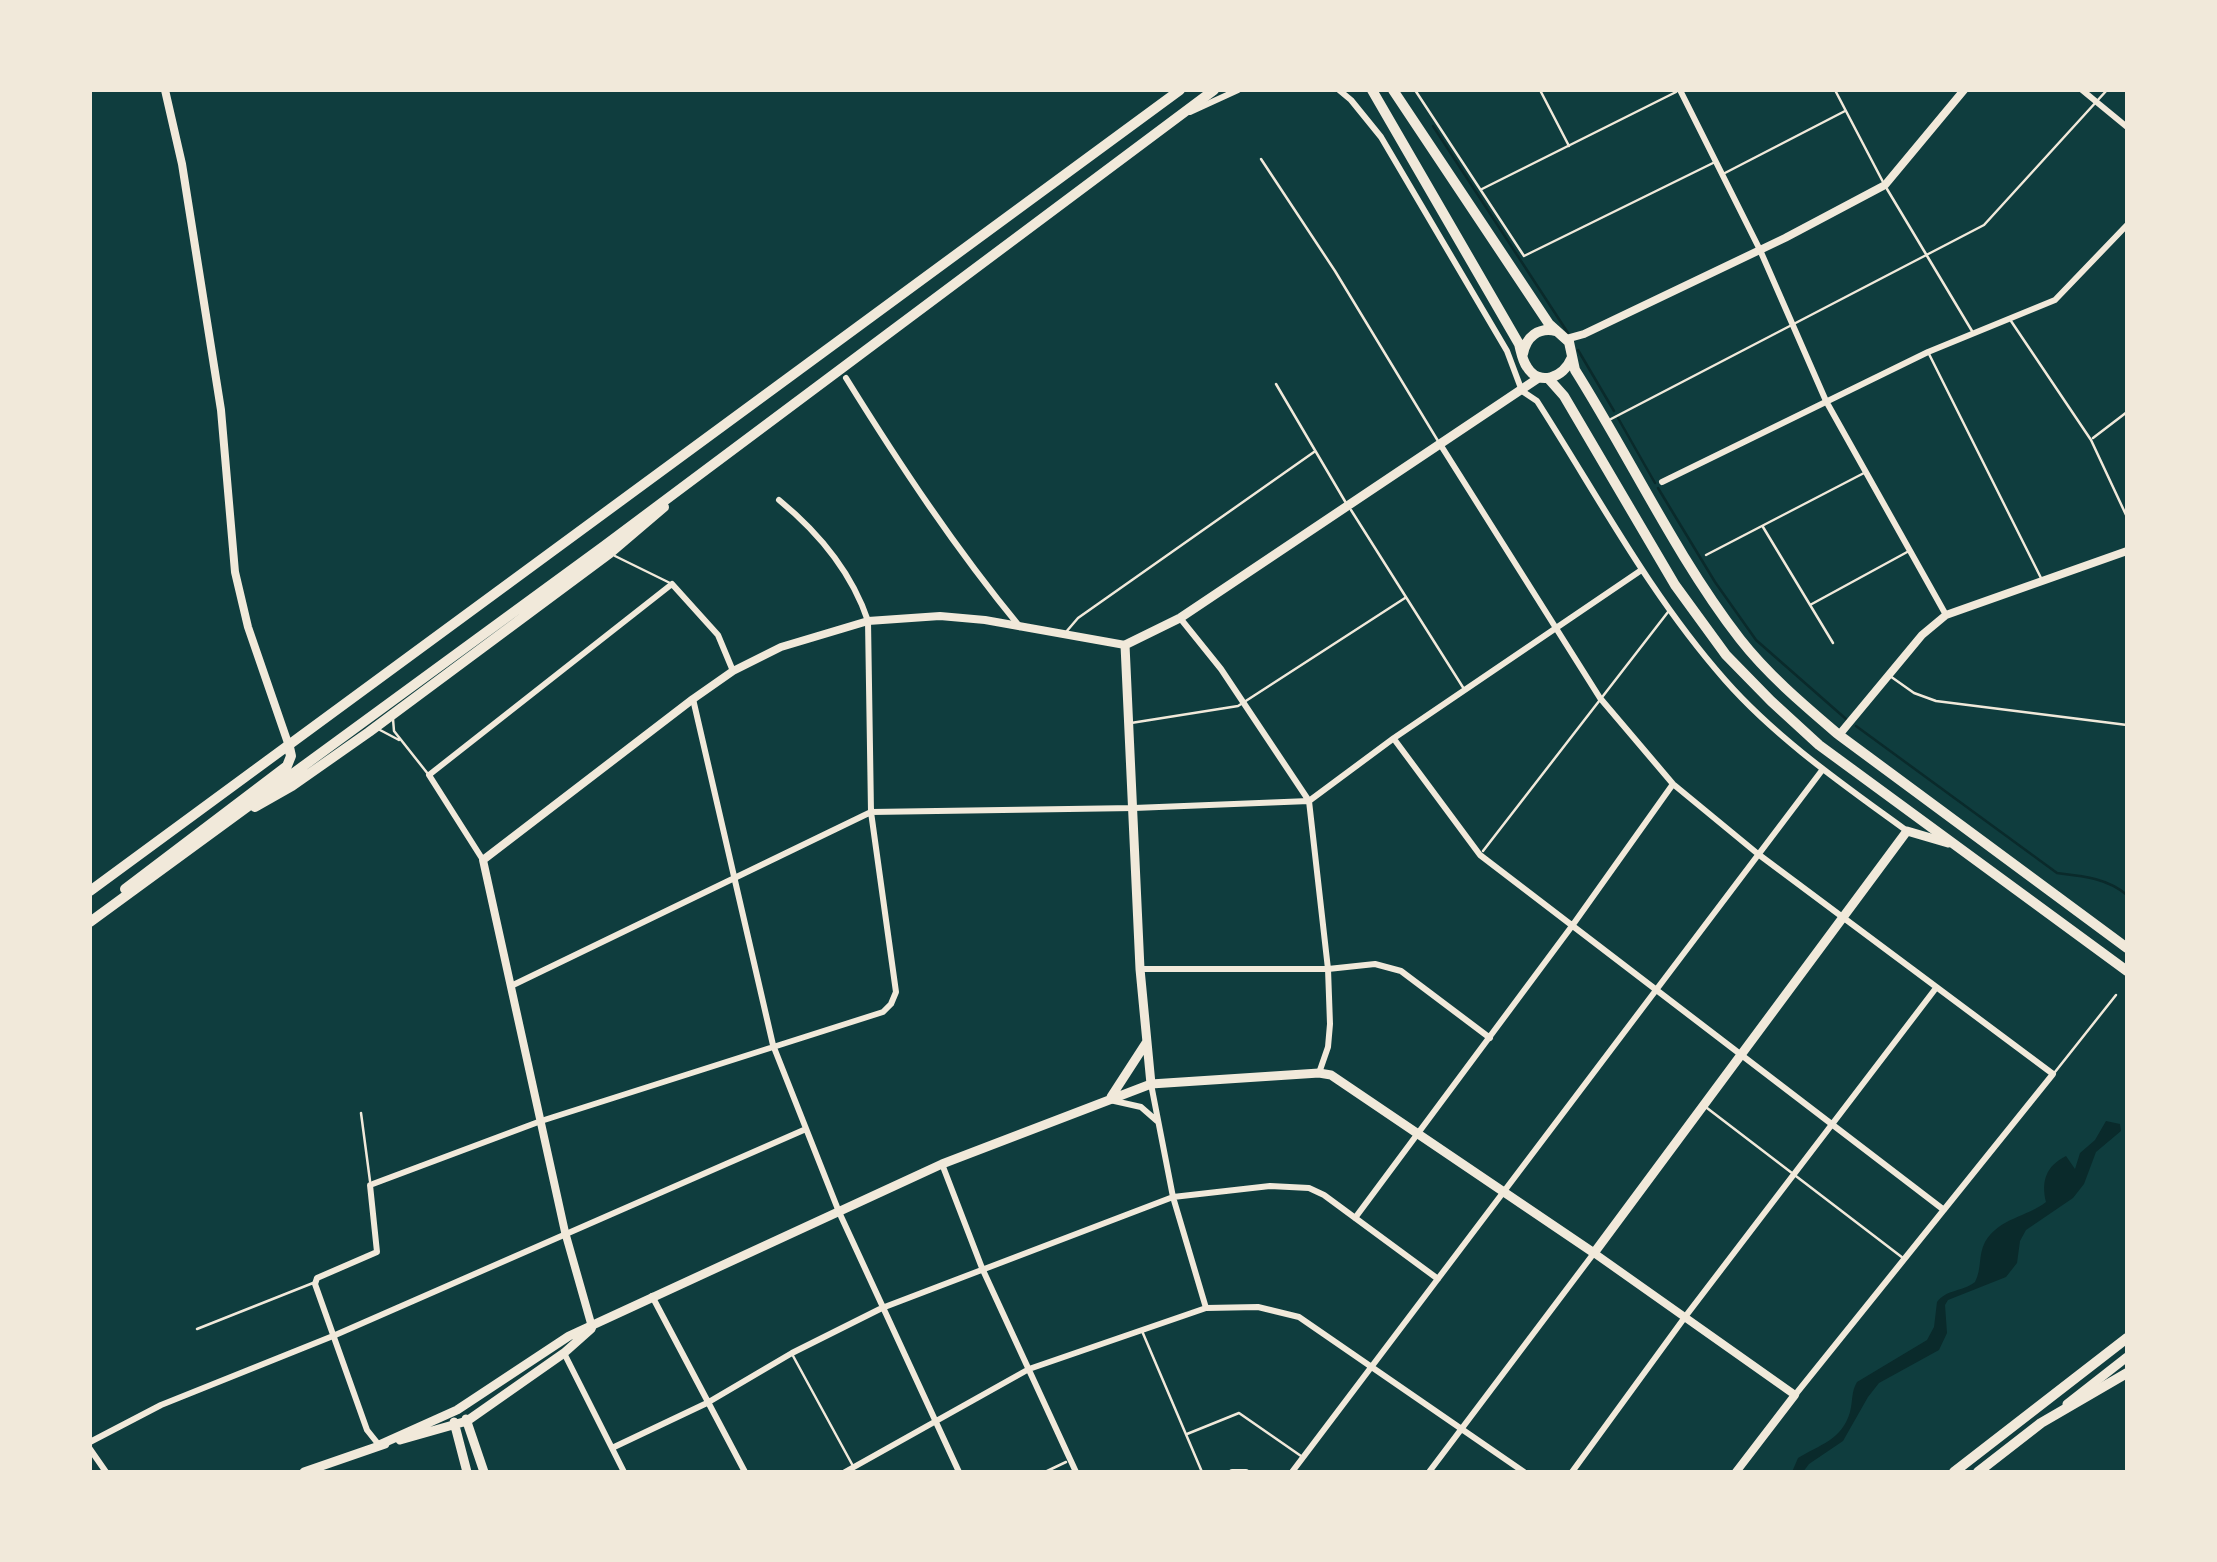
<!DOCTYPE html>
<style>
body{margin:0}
#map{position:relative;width:2217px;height:1562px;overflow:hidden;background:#0f3d3e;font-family:"PT Sans Narrow",sans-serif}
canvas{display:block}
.frame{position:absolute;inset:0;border:92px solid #f1e9da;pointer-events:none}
</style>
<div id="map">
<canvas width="2217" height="1562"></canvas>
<div class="frame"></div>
</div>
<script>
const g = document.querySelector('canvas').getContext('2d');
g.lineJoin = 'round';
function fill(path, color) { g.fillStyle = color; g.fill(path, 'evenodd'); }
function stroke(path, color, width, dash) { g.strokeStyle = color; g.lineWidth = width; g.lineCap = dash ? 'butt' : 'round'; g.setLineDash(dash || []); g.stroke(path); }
const water = new Path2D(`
 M2106,1121L2120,1124L2121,1131L2096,1152L2084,1184L2073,1198L2026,1230L2020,1241L2017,1263L2006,1277L1948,1300L1945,1305L1947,1333L1939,1350L1879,1383L1868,1397L1843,1441L1809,1464L1803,1472H1792L1798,1458C1819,1445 1842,1440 1850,1412C1853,1401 1851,1392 1857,1382L1927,1340L1934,1327L1937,1302C1947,1289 1962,1292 1975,1282C1982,1269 1978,1255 1985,1242C1999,1218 2027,1217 2046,1202C2041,1181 2046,1166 2066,1156L2075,1169L2080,1153L2095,1140Z`);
const stream = new Path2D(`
 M1433,126L1568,333
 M1578,350L1614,411
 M1618,418L1655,483
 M1658,488L1715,582L1756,640L1846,719
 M1856,726L2057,873C2083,876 2107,878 2127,895`);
const service = new Path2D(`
 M1415,90L1524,256L1713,163
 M1540,90L1569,146
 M1835,90L1883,182
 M1261,159L1335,271L1438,441
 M1723,174L1845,111
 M1482,189L1676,92
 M1887,189L1972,331
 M2011,321L2091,440L2127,517
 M1929,354L2042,580
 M1276,384L1346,503
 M1611,419L1984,225L2107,90
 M2093,438L2127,412
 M1351,510L1464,689
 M1763,527L1833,643
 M1706,555L1864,473
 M615,556L670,583
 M1810,605L1909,551
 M1066,632L1078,618L1314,452
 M1890,676L1914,693L1936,701L2127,725
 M393,719L394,731L428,774
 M1131,723L1238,706L1405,598
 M380,730L399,740
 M1483,851L1668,612
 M2055,1072L2116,995
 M1707,1108L1903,1258
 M361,1113L370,1181
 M197,1329L313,1283
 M1142,1331L1202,1472
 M792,1354L853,1466
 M1187,1434L1239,1413L1301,1456
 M1045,1472L1066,1462`);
const minor = new Path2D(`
 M1339,90L1351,100L1381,137L1507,351L1522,391L1537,401C1598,496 1650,595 1725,680C1777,739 1844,785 1907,831
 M1680,90L1760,250L1826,401L1946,615
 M2082,90L2127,127
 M1190,112L1238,90
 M846,378C900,465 955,548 1020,627
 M1440,444L1600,698L1673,784L1758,854L2053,1074L1795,1395
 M1662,482L1928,352L2055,300L2127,225
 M1180,618L1221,669L1309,801L1328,969L1330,1024L1328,1047L1319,1073
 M693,699L773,1045L839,1212L959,1472
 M1394,739L1480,855L1944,1210
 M483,860L429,775L672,584L718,635L733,671
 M1140,969H1328L1375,964L1401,971L1490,1038
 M511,986L871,812L1134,808L1309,801L1394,738L1640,571
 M1151,1084L1173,1197L1206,1308
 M1110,1100L1141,1107L1157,1121
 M942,1164L982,1268L1076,1472
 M1355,1218L1572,926L1673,784
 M652,1296L745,1472
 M564,1353L624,1472
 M90,1442L161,1405L333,1336L806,1129
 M379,1445L367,1430L315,1284L317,1278L377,1252L370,1185L541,1121L883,1012L891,1004L896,992L871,812L868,621C852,573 818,532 779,500
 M612,1448L707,1403L792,1353L882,1308L1173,1197L1270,1186L1309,1188L1324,1195L1438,1279
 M90,1449L106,1472
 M845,1472L1029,1369L1206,1308L1258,1307L1299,1317L1524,1472
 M1232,1472H1246
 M1292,1472L1823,769
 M1429,1472L1594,1253
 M1572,1472L1685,1317L1936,988`);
const tertiary = new Path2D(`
 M165,90L182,164L221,410L235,572L248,627L289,746
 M1566,339L1584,334L1785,238L1885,185L1964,90
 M1839,735L1922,635L1946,615L2127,551
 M1594,1253L1795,1395L1736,1472
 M592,1327L565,1232L483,860L693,699L733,671L781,647L868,621L940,616L985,620L1125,645`);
const secondary = new Path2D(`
 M1151,1084L1140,969L1125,645L1180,618L1540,377
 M1111,1097L1146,1043
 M2067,1404L2127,1357
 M466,1419L484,1472
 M454,1422L467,1472
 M400,1440L467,1421L564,1353L591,1329
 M379,1445L457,1410L569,1336L942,1164L1151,1084L1319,1073L1331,1075L1594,1253L1907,831L1948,843
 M304,1472L385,1444`);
const trunk = new Path2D(`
 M1372,90L1519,344C1521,351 1522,360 1527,367C1539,387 1564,377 1571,359
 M1393,90L1549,324L1569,342L1575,370C1631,459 1676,556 1740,639C1768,675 1805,706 1839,735L2127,948
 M1523,354C1526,337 1538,327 1556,331
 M1548,378L1564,396L1675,585L1726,655L1771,701L1819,745L2127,971
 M255,807L292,786L369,732L610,553L664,507
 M125,889L287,766L291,756L289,747
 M90,891L1180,90
 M90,922L604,546L1214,90
 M1954,1472L2127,1338
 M1978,1472L2041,1423L2127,1373`);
fill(water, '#0a2a2b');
stroke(stream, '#0a2a2b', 2.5);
stroke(service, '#f1e9da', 2.5);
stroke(minor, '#f1e9da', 6);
stroke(tertiary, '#f1e9da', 8);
stroke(secondary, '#f1e9da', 9);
stroke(trunk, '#f1e9da', 10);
</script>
